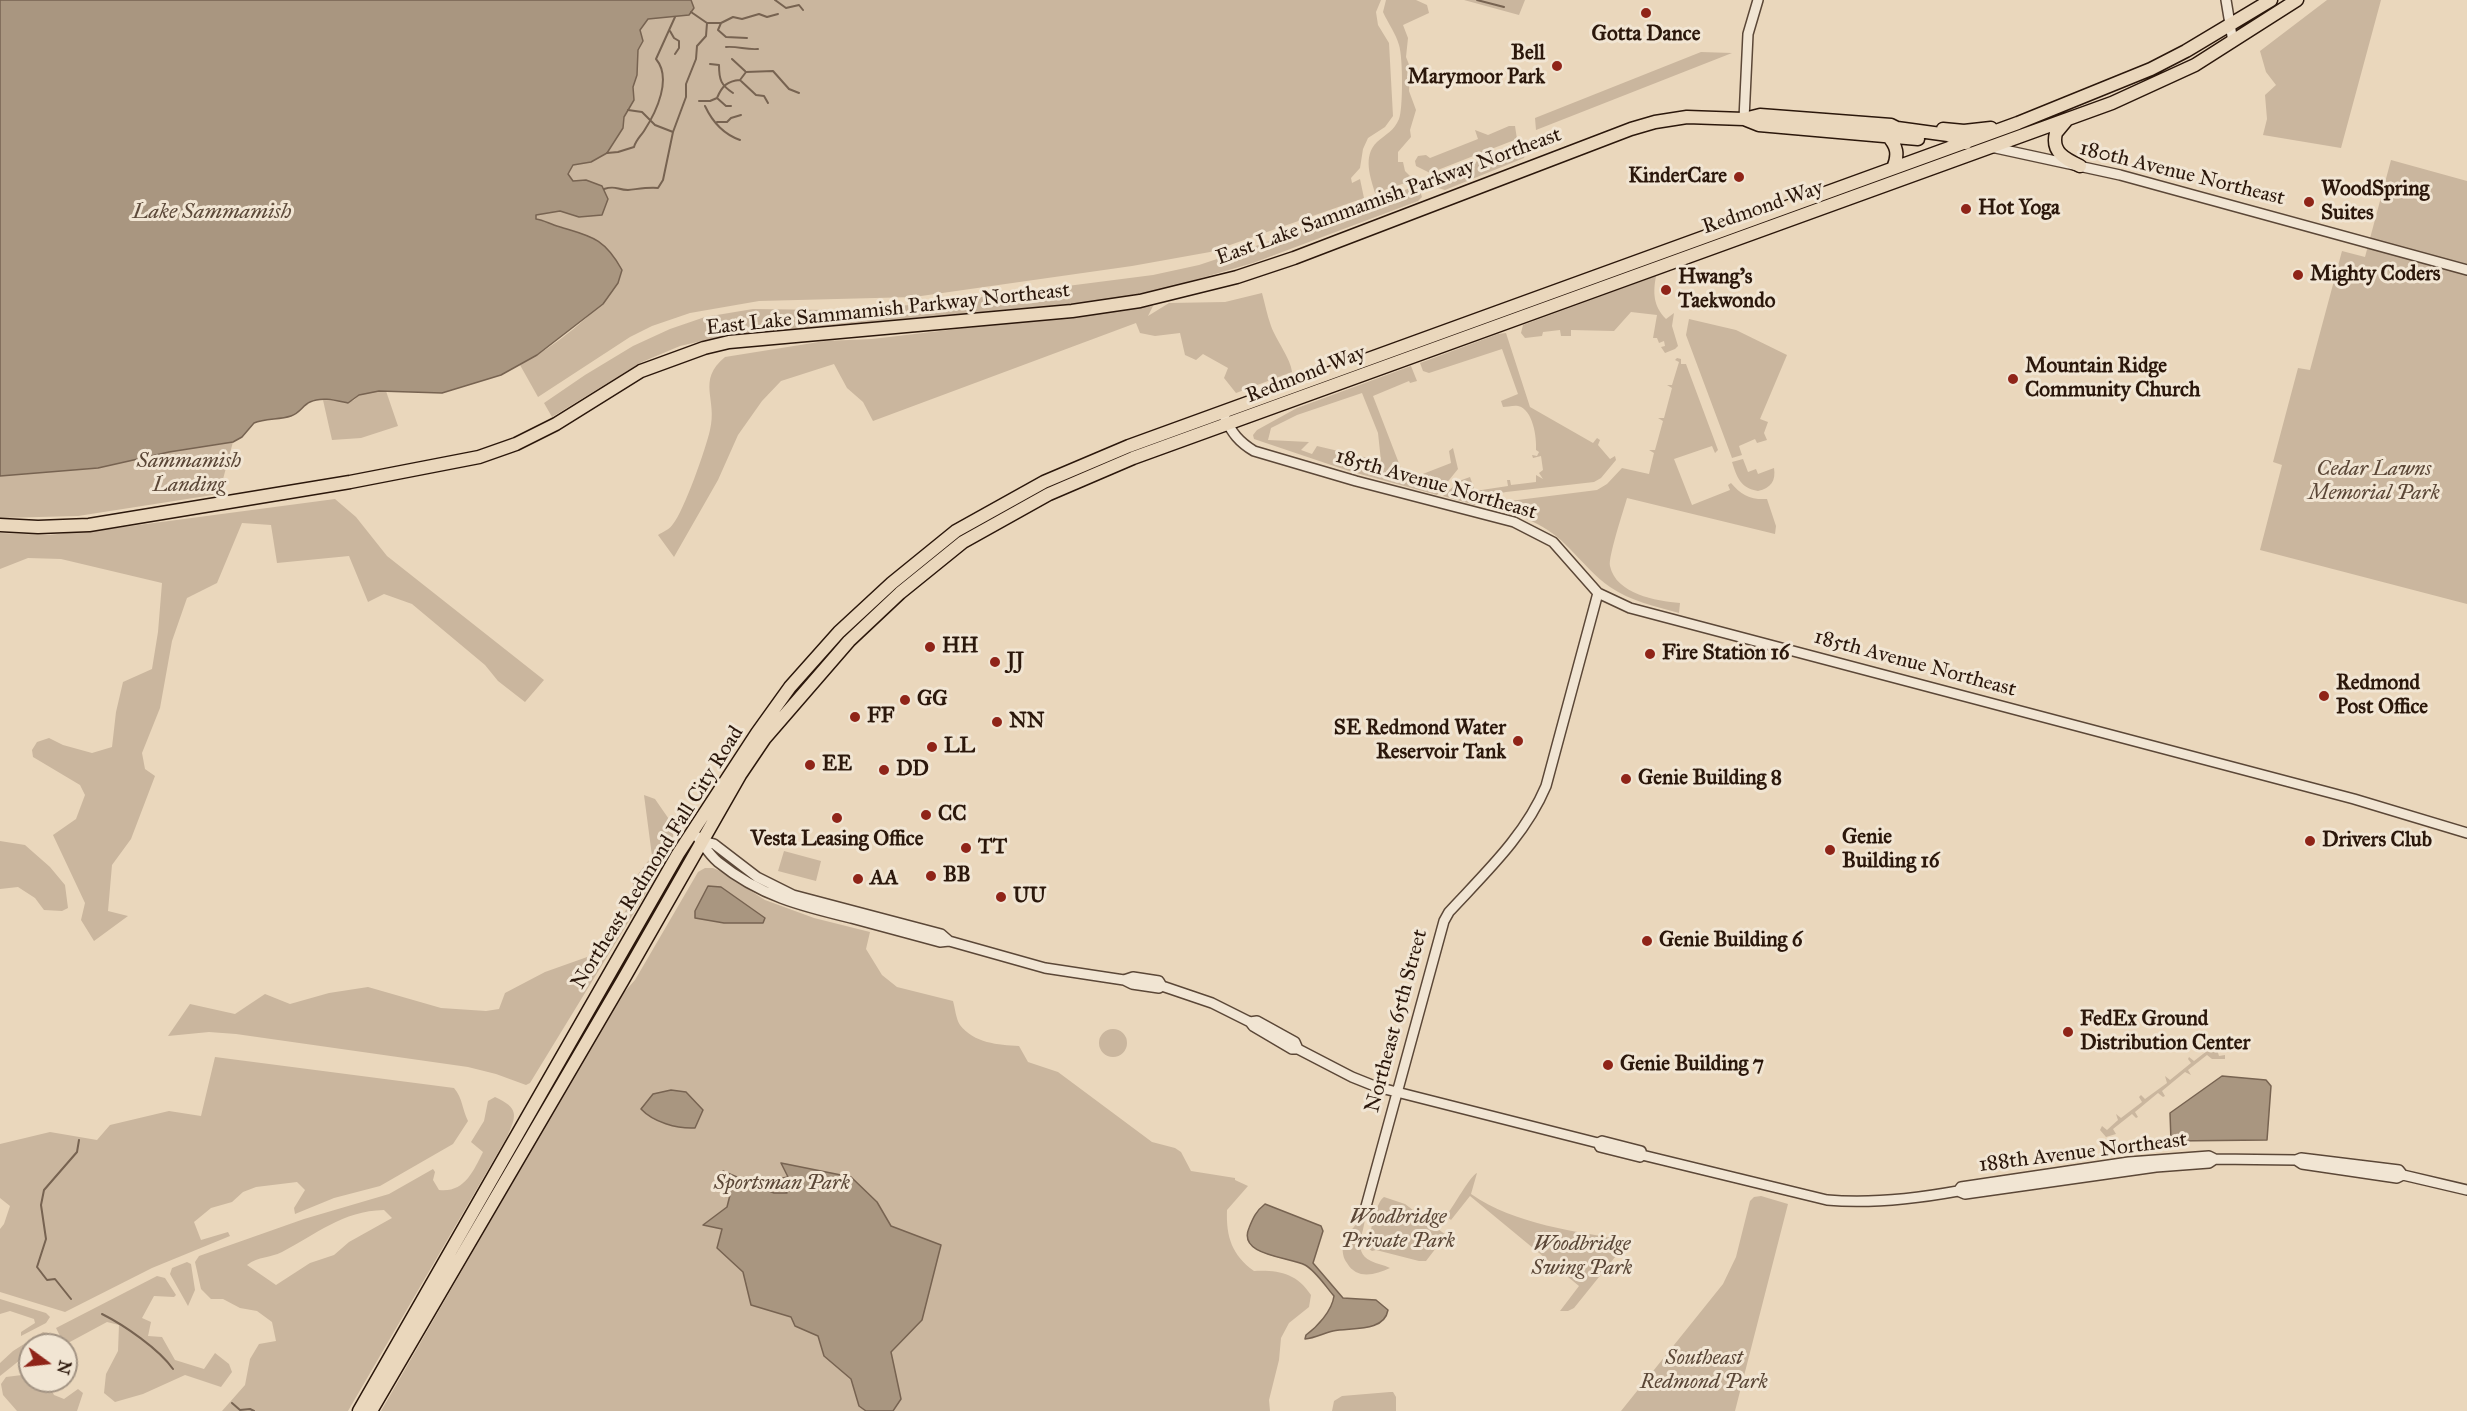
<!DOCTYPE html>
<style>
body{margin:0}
#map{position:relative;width:2467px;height:1411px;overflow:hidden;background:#ead7bc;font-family:"IM FELL Great Primer",serif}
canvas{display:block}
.north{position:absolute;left:18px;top:1333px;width:60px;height:60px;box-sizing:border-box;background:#f1e5d3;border:2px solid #a29383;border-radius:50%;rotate:105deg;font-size:16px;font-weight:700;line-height:24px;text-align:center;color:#2b170b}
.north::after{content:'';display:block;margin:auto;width:21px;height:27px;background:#8f2418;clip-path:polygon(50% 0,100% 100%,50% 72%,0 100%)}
</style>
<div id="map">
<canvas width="2467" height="1411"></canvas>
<div class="north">N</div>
</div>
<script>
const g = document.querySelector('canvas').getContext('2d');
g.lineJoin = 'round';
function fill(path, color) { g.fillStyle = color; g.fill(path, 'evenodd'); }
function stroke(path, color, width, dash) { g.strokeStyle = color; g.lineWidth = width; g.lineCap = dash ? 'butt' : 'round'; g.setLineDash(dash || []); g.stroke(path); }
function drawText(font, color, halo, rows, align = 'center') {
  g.font = font + ' "IM FELL Great Primer",serif'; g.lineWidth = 6; g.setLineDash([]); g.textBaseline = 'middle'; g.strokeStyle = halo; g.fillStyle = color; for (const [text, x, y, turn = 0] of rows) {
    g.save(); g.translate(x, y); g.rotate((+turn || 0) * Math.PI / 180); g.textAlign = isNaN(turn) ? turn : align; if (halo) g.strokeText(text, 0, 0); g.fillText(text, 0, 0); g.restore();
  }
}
const green = new Path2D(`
 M691,0H1381L1376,12L1378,25L1389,43L1393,116L1385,127L1368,138L1363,149L1360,168L1351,178L1352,183L1360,179L1364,198L1210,252L1132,266L914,297L759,301L690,313L652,326L630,337L538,397L520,365C555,346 595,315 618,283L577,232L536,219V215L560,211L579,217L586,180L573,181L568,174L573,165L607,153L623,128L624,117L634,100L633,87L637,75L638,50L643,40L640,30L648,19L663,16L675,17L694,8Z
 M1386,0H1416L1427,5L1429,13L1403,25L1408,38L1406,57L1410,67L1409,91L1416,110L1410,130L1411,137L1398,152V162H1403L1405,171L1414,180L1375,193C1371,179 1362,156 1377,142C1386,134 1394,131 1399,119C1403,108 1403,58 1399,45C1396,34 1388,23 1383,12Z
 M1464,0H1525L1519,15Z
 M2327,0H2381L2341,148L2263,135L2267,119L2265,95L2276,85L2266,72L2260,51Z
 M1701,52L1732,53L1536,130L1535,118Z
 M1509,126H1515L1517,139L1430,173L1416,166L1415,161L1418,156L1426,155L1430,158L1478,139L1475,130L1488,135Z
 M1526,143L1527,151L1524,158L1445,190L1438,188L1433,178Z
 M2391,160L2467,181V604L2260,550L2282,465L2273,462L2298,368L2310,370L2342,251L2365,257Z
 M1418,185L1422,197L1418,201L1253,263L1160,290L1096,301L1034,308L728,335L680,346L642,362L552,417L544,403L585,375L633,346L670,329L705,317L753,309L830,310L927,304L1153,275L1199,265L1253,247Z
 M1656,276C1653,292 1653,306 1666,319L1674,313L1672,326L1678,346L1675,349L1665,353L1661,347L1665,346L1664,341L1659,343L1657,338H1653L1657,315L1631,312L1614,331L1571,330V336H1561L1560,330L1543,332L1542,336L1525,338L1521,333L1523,325Z
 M1262,293C1265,304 1267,315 1271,326C1276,340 1291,359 1292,372L1236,393L1224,378L1228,368L1203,354L1196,360L1185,355L1180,333L1155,336L1140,333L1136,323L873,421L863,402L847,388L834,364L781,381L762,401L738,435L718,480L674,557L658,535C663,532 670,529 673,524C684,511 706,448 710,430C718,399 696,381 725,357L825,341L872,339L1153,306L1148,316L1169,303L1225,302Z
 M1689,319L1736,330L1787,355L1760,419L1768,422L1764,433L1767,440L1757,443L1755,439L1739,446L1742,455L1732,458L1686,335Z
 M1506,333L1530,407L1593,443L1597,438L1600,440L1598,445L1610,459L1615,456L1616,460L1601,478L1594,482L1506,492L1482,497L1475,505L1443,496L1459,481L1470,477L1475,491L1508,486L1507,480H1510L1511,485L1536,482V475L1543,479L1539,473L1543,470L1541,456L1533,458L1532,455L1537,456L1539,452L1536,450C1537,438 1533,409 1518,406C1514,405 1507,407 1503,407L1501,401L1518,394L1502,349L1429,373L1423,371L1420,363L1498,334Z
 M1677,358L1681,359V364H1686L1718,450L1715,453L1712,446L1674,459L1692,505L1730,490L1728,485L1731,483C1741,495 1751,500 1767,499L1776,526L1775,534L1627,498C1624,509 1608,557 1610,566C1616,594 1656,601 1680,603L1679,613C1655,606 1630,601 1610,587C1594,576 1583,562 1570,549C1548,525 1520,514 1489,508V504L1494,503L1597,490L1607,484L1622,468L1649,474L1654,453L1649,450H1655L1663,421L1658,418H1664L1672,388L1667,385H1672L1679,362L1675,360Z
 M1411,366L1417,381L1410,383L1409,381L1373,396L1405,479L1413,474L1415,477L1451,463L1449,451L1453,448L1458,469L1437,495L1349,471L1254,439L1253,435L1257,430L1297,408ZM1362,393L1378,433L1381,461L1317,446L1312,454L1301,450L1309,442L1268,440L1271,428L1297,415Z
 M379,391H386L398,426L361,438L332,440L323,400L342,401L344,403L354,400L359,395Z
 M233,442L219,494L78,516L0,518V476L98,468L169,452Z
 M1743,459L1748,472L1756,469L1758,474L1774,468C1776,481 1771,488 1758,491C1740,488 1737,477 1732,462Z
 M335,499L356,517L387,556L544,680L525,702L498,681L485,665L412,604L384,594L368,602L349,556L277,563L271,525L242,523L217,583L187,598L172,641L160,708L142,753L145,769L155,776L131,839L112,865L108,911L128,916L94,941L81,920L85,903L53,835L76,819L85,795L80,785L33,757L32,750L37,742L49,738L63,745L92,753L112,747L116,712L123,682L152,669L158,632L162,583L61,559L28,558L0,569V533L48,535L116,528Z
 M644,795L655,799L673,825V838L656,869L657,875L530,1083L526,1085L496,1074L468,1067L236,1034L209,1032L168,1036L190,1004L235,1014L265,994L290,1004L329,993L368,987L441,1008L486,1011L499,1009L505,993L545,972L604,951L636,891L632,882L652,856Z
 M0,841L25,845L50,867L65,885L68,908L62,911L44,910L35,898L18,887L0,889Z
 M784,851L821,861L816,881L778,871Z
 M705,868H713L720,871L765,900L814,918L870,932L866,949L882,975L897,987L953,1001C955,1008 956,1019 960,1025C974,1043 998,1045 1019,1046L1028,1062L1058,1072L1152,1142L1175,1148L1181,1152L1191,1171L1235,1178V1180L1248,1186L1227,1210C1226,1237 1232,1255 1254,1271C1279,1270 1296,1273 1311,1295L1309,1307L1289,1323L1281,1338L1279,1360L1269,1400L1270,1411H381L619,998L635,980L698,872Z
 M1099 1043a14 14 0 1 1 28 0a14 14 0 1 1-28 0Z
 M2216,1037L2221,1040L2215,1043L2219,1056L2225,1055V1059H2212L2207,1055L2188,1070L2191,1075L2185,1072L2162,1091L2165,1096L2163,1097L2158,1093L2135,1112L2138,1117L2136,1118L2132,1114L2113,1129L2116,1134L2106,1137L2100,1130L2102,1126L2107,1130L2118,1120L2116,1114L2121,1118L2142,1102L2139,1097L2141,1095L2145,1099L2167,1083L2165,1076L2170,1080L2191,1063L2188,1059L2189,1057L2194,1061L2212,1047L2210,1041Z
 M215,1057L454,1088C463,1099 462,1109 468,1121L453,1144L380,1186L334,1198L295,1214L294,1208L305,1190L297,1182L256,1187L243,1192L232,1202L211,1208L194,1222L201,1240L228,1232L230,1236L152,1268L65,1312L0,1292V1229L4,1224L10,1206L0,1198V1144L50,1132L97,1140L110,1125L169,1111L201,1116Z
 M495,1097C519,1108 517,1115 507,1137L348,1411H222L245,1385L250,1359L259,1344L276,1341L272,1322L257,1311L240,1308L223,1299H211L201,1289L195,1262L199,1256L304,1219L389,1194L433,1169L435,1172L433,1180L439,1190C464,1193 473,1172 483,1152L471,1142L484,1121L488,1101ZM384,1210L392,1218L349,1242L334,1255L310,1263L276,1285L247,1265C259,1256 270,1258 282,1252C317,1234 342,1211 384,1210Z
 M1477,1173L1471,1194C1515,1225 1576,1231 1628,1241L1574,1308L1568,1311H1560L1579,1286L1470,1196L1451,1220L1446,1216C1454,1206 1470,1176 1477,1173Z
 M1761,1196L1788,1204L1735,1411H1621L1723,1284L1736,1257L1750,1201L1754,1197Z
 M1384,1197L1405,1204L1446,1235L1426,1261H1419L1376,1250L1372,1251L1369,1249C1368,1239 1376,1201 1384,1197Z
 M1365,1213C1367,1229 1350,1251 1371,1261C1377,1264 1384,1265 1390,1268C1375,1275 1357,1280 1347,1263C1343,1258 1342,1251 1343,1244C1346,1233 1359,1223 1365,1213Z
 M187,1262L191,1264L195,1290L188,1306L170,1274L172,1268Z
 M157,1276L165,1278L176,1295L174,1297L154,1296L142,1318L151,1322L148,1336L162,1337L175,1360L204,1369L215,1353L229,1364L232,1372L221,1387L185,1375L143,1394L115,1402L104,1393L106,1374L118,1351L119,1325L107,1322L68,1343L61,1338L56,1328Z
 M0,1299L46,1313L50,1317L46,1323L21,1336V1332L35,1323L34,1319L10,1311L0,1314Z
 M43,1332L49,1333L56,1345H30V1352L0,1376V1363L13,1351Z
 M30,1374V1381H52L49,1386L54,1395L64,1399L78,1389L83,1393L77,1411H17L3,1395L1,1384L6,1377Z
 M1390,1392H1393L1396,1397V1411H1332L1334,1401L1342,1396Z`);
const water = new Path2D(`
 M0,0H691L694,8L689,15L648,19L640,30L643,41L638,50L637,75L633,87L634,100L624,117L623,128L607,153L591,162L573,165L568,174L573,181L586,180L602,186L608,199L602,215L579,217L560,211L536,215V219C543,220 548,223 554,225C588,236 603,235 622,270L618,283L603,304L537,355L501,375L442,393L379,391L359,395L348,403C338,401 322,396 310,402C303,405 300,413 291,416C279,420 265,418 254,423L242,437L233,442L169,452L98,468L0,476Z
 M708,886L721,887L765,918L763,923H724L695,918V911Z
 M2222,1076L2266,1080L2271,1086L2267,1140L2171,1141L2170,1113Z
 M671,1090L686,1092L703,1110L695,1128C677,1129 653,1122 641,1109L653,1094Z
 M781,1163L851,1177L877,1202L891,1226L941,1245L922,1320L891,1352L901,1399L893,1411H866L859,1406L851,1379L824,1356L818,1336L795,1326L791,1317L751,1305L743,1272L717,1248L722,1229L703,1225L727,1207L730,1195L723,1171L774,1193H787L777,1179L788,1177Z
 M1265,1204L1321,1226L1323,1231L1313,1263L1343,1298L1376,1300L1388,1310C1384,1333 1350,1327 1333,1331C1324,1333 1315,1338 1305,1339L1306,1335C1317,1327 1332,1311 1334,1296C1326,1287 1316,1271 1305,1265C1290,1257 1237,1256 1249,1228C1253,1218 1256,1211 1265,1204Z`);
const stream = new Path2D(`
 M775,0L786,8L799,5L803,10
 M1477,0L1504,7
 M707,23H721L733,17L742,19L759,14L767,17L778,14
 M721,23L718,30L726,37L747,38
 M670,31L674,38L679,41V48L675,54
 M726,47C738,46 746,50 758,49
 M732,59L745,71
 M710,64L719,65C719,80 721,85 733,93
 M741,81L756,95L764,96L768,103
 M717,98L726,106H731
 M699,101H710L717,98C722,86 727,81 740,80L746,72L773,71L789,89L799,93
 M705,106C712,121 723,134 740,140
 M628,110L642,112L655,125L673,132
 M717,122H727L731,118L741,115
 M607,153L618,152L634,147C636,140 640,137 644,131C657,111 672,78 656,59L675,17
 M604,189C616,185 617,190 628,190C638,189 648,187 658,188L663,180L673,132L686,97V84L696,59L697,46L706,36L707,23L691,12
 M71,1299L55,1279L47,1280L37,1267L46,1239L41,1205L44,1190L77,1152L79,1140
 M102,1314C124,1325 159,1349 173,1369
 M232,1403L240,1410L250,1409L254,1411`);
const minor = new Path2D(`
 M2226,0L2233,42
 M1744,119L1748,34L1758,0
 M1991,147L2120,175L2467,270
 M1225,418C1232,433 1239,442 1254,451L1356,481L1514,522L1553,542L1598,593L1630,608L2354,799L2467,833
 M692,831C702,841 707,853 718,862C760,896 801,906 851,918C881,926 910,934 940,942L949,941L1045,968L1124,980L1132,984L1159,988L1162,986
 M703,841L714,844L757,877L793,895L941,934L949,941
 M1124,980L1133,977L1159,981L1162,986L1212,1003L1250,1022L1253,1026L1292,1049H1298L1352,1077L1377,1087L1598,1143L1600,1147L1640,1157L1642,1155L1827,1200C1871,1204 1914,1199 1958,1191L1961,1187L2129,1162L2209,1156L2215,1159L2296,1160L2301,1158L2399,1170L2403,1175L2467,1190
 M1250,1022L1257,1021L1295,1042L1298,1049
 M1598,1143L1602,1141L1641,1151L1642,1155
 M2296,1160L2302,1164L2397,1178L2403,1175
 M1958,1191L1965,1194L2156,1167L2209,1163L2215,1159
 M1365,1210L1444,921L1449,912C1485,873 1525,836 1546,786L1598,593`);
const major = new Path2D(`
 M1744,119L1759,125L1918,139
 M2066,121L2056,133C2051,152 2065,159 2080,166
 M1943,129L1964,131L1991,128
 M1887,135C1897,146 1899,154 1893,168
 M0,525L38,527L89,525L350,482L479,457L516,444L556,424L641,371L704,348L729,342L1072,311L1140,301L1237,277L1294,258L1631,129L1655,122L1687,117L1744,119L1760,115L1891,125L1897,128L1948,135L1966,143
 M359,1411L678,854L757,733L790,687L839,632L892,583L956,531L1044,482L1129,446L2018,123L2151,69L2186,51L2271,0
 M371,1411L623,980L740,775L765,738L849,641L900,593L963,542L1049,494L1133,458L2112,103L2195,65L2297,0`);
const markers = [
 [1646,13,6,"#8f2418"],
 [1557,66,6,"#8f2418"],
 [1739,177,6,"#8f2418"],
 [2309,202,6,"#8f2418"],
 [1966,209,6,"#8f2418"],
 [2298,275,6,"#8f2418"],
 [1666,290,6,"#8f2418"],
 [2013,379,6,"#8f2418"],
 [930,647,6,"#8f2418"],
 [1650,654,6,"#8f2418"],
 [995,662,6,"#8f2418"],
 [2324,696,6,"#8f2418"],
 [905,700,6,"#8f2418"],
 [855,717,6,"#8f2418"],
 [997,722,6,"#8f2418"],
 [1518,741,6,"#8f2418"],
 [932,747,6,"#8f2418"],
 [810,765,6,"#8f2418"],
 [884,770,6,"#8f2418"],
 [1626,779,6,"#8f2418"],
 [926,815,6,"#8f2418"],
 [837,818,6,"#8f2418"],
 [2310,841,6,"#8f2418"],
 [966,848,6,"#8f2418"],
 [1830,850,6,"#8f2418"],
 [931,876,6,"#8f2418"],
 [858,879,6,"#8f2418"],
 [1001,897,6,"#8f2418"],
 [1647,941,6,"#8f2418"],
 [2068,1032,6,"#8f2418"],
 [1608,1065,6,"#8f2418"]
];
const poiNames = [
 ["Gotta Dance",1646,35,"center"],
 ["Bell",1545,54,"right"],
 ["Marymoor Park",1545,78,"right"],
 ["KinderCare",1727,177,"right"],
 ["WoodSpring",2321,190],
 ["Suites",2321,214],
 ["Hot Yoga",1978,209],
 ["Mighty Coders",2310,275],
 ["Hwang's",1678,278],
 ["Taekwondo",1678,302],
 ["Mountain Ridge",2025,367],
 ["Community Church",2025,391],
 ["HH",942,647],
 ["Fire Station 16",1662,654],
 ["JJ",1007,662],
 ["Redmond",2336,684],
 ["Post Office",2336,708],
 ["GG",917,700],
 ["FF",867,717],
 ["NN",1009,722],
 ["SE Redmond Water",1506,729,"right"],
 ["Reservoir Tank",1506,753,"right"],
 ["LL",944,747],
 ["EE",822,765],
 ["DD",896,770],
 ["Genie Building 8",1638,779],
 ["CC",938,815],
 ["Genie",1842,838],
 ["Building 16",1842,862],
 ["Vesta Leasing Office",837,840,"center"],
 ["Drivers Club",2322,841],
 ["TT",978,848],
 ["BB",943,876],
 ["AA",870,879],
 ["UU",1013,897],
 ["Genie Building 6",1659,941],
 ["FedEx Ground",2080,1020],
 ["Distribution Center",2080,1044],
 ["Genie Building 7",1620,1065]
];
const streetNames = [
 ["180th Avenue Northeast",2182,174,14],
 ["East Lake Sammamish Parkway Northeast",1389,197,-20],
 ["Redmond Way",1763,208,-19],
 ["East Lake Sammamish Parkway Northeast",888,310,-6],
 ["Redmond Way",1306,375,-21],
 ["185th Avenue Northeast",1436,485,16],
 ["185th Avenue Northeast",1915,664,15],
 ["Northeast Redmond Fall City Road",658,858,-58],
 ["Northeast 65th Street",1397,1021,-75],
 ["188th Avenue Northeast",2083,1153,-7]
];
const parkNames = [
 ["Sammamish",189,462],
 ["Landing",189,486],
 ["Cedar Lawns",2374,470],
 ["Memorial Park",2374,494],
 ["Sportsman Park",782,1184],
 ["Woodbridge",1398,1218],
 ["Private Park",1398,1242],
 ["Woodbridge",1582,1245],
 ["Swing Park",1582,1269],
 ["Southeast",1704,1359],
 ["Redmond Park",1704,1383]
];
const waterNames = [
 ["Lake Sammamish",212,213]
];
fill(green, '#cab69e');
fill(water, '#a99680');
stroke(water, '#776351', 1.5);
stroke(stream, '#776351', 2);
stroke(minor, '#5b4737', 12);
stroke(major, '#2b170b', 15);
stroke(minor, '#f1e5d3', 9);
stroke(major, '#ead7bc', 12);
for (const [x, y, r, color] of markers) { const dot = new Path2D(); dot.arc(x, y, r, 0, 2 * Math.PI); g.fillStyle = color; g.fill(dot); stroke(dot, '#f1e5d3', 2); }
drawText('bold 21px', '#2b170b', '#f1e5d3', poiNames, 'left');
drawText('21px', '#2b170b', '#f1e5d3', streetNames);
drawText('italic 21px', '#5b4737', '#f1e5d3', parkNames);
drawText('italic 22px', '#5d4a3a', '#f1e5d3', waterNames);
</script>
